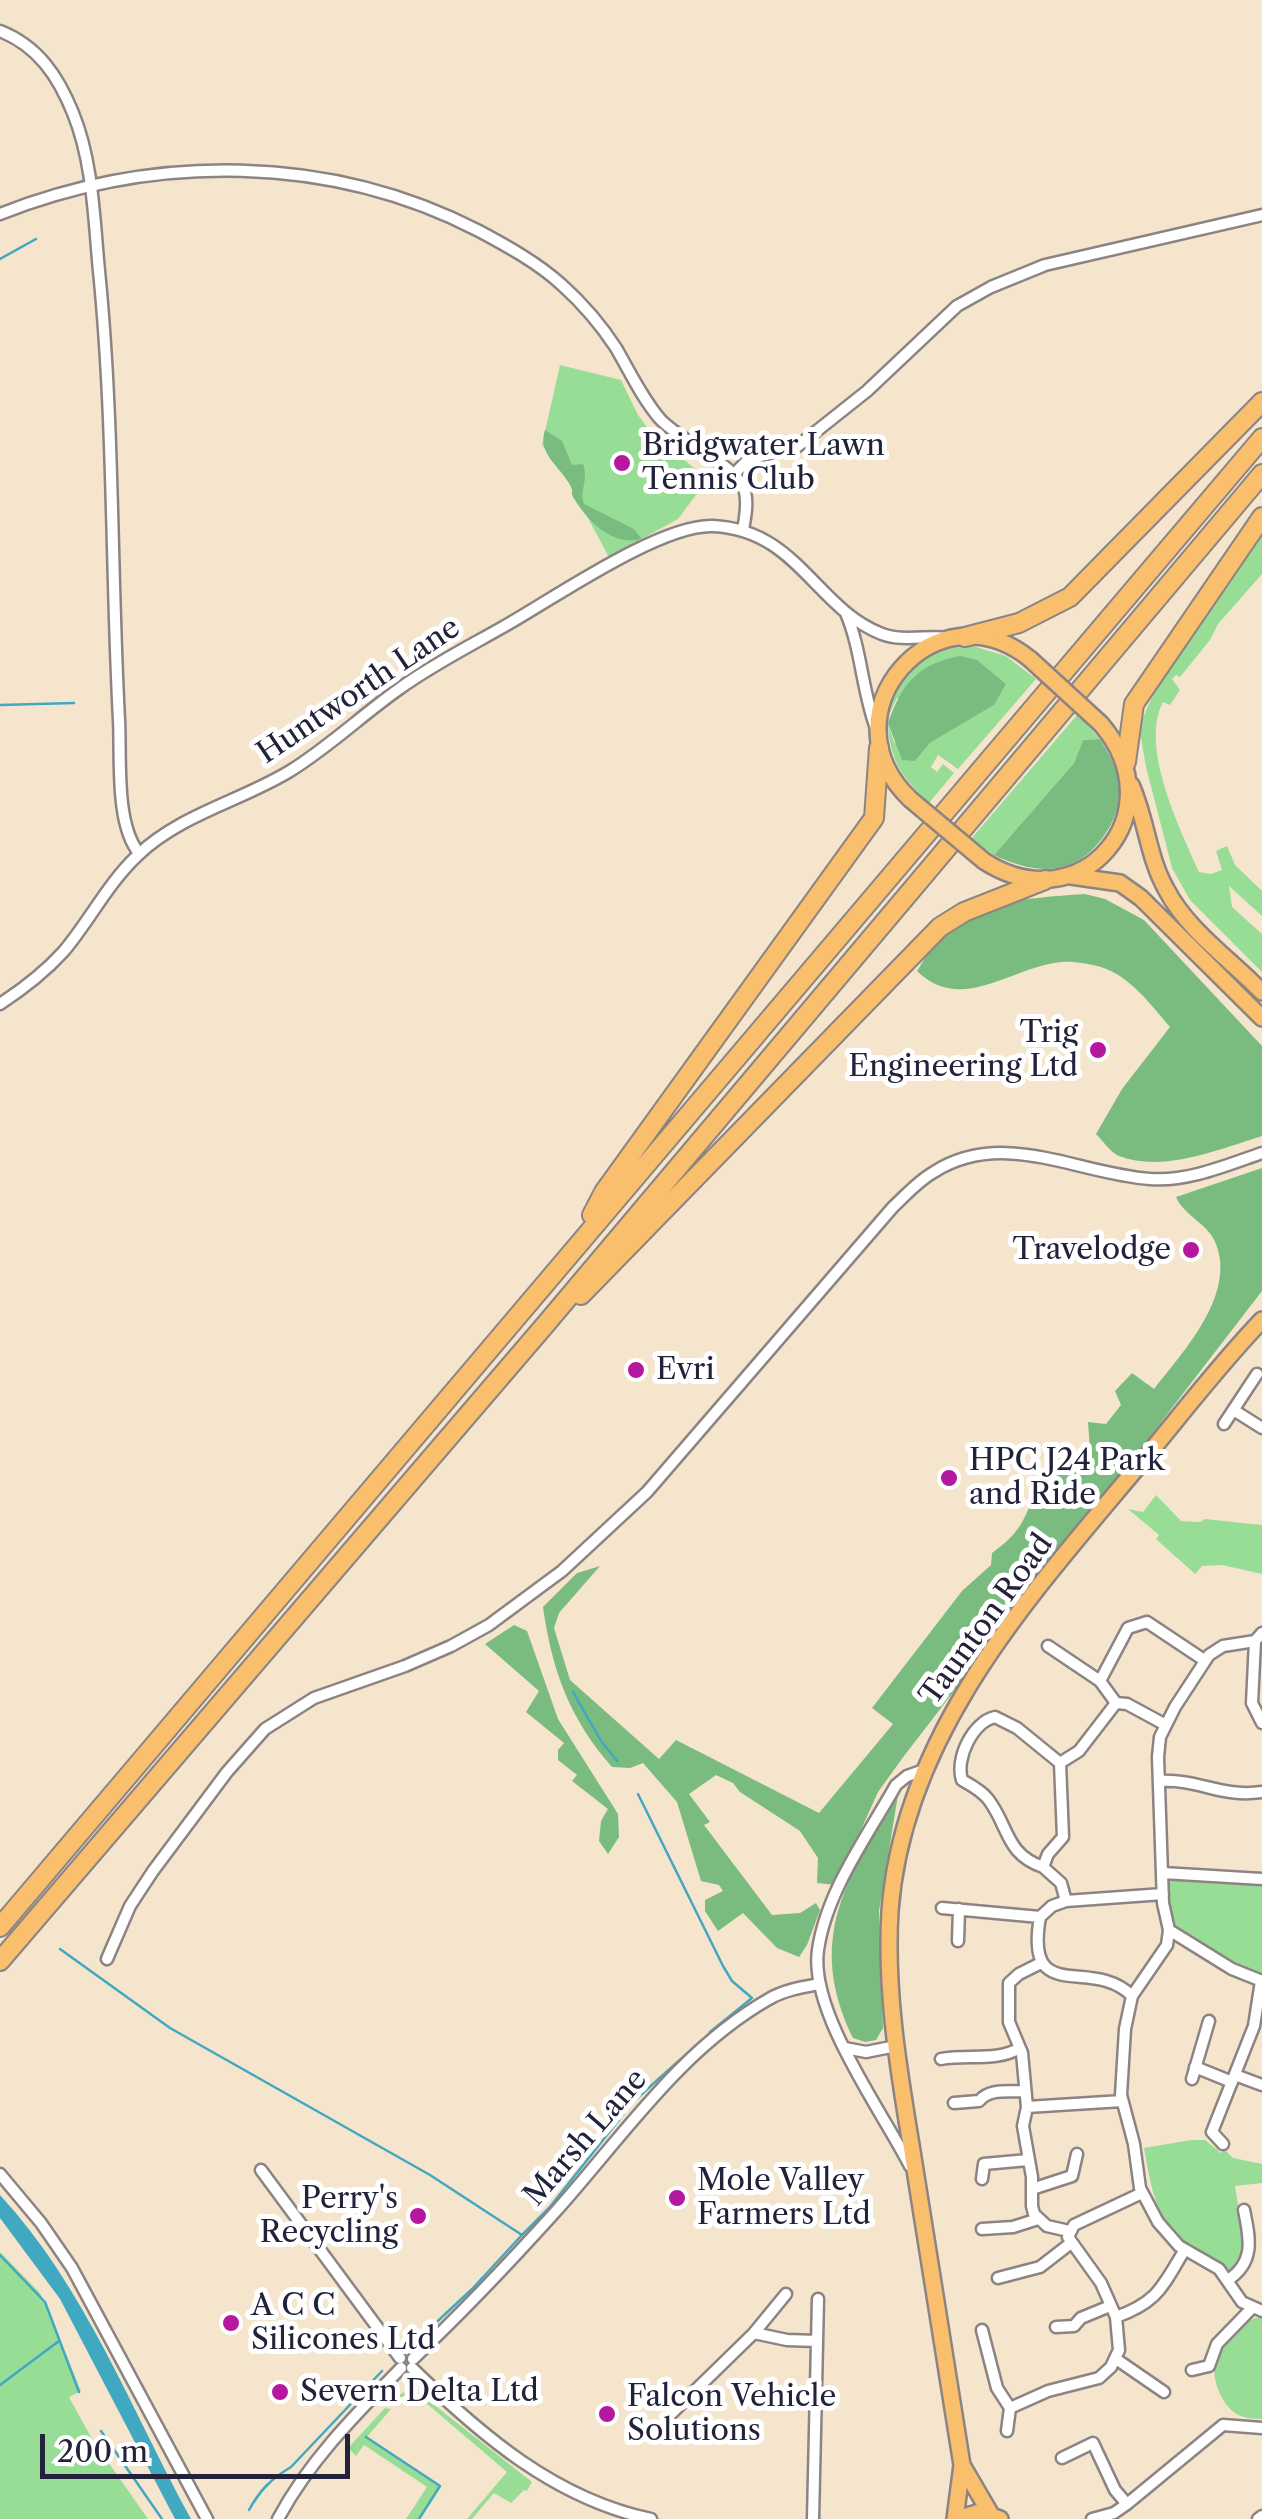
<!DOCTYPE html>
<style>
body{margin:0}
#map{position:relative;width:1262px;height:2519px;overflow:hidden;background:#f5e5cd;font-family:"Libre Caslon Text",serif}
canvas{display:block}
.scale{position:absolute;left:40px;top:2434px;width:310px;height:45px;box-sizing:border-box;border:5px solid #22223b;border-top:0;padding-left:12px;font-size:30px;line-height:35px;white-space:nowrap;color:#22223b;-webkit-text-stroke:8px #fff;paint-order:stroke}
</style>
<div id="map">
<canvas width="1262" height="2519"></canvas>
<div class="scale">200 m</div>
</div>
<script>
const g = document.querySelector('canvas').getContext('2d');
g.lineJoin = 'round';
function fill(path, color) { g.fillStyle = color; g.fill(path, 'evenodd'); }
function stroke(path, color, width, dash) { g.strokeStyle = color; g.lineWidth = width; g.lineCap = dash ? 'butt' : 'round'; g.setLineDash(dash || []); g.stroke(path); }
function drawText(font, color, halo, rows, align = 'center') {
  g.font = font + ' "Libre Caslon Text",serif'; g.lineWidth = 10; g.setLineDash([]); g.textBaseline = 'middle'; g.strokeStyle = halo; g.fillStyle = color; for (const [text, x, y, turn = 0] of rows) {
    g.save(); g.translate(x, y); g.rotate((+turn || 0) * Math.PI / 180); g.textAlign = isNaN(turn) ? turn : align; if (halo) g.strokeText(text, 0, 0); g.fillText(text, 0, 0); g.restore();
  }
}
const green = new Path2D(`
 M560,365L621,380L638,415L653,435L708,479L678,519L609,557L582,507L576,502L570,484L542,445Z
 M1262,536V574L1218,624L1210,640L1180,677L1176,675L1172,679L1180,690L1170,705L1163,702C1139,746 1180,829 1199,872L1211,874L1222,870L1216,851L1227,846L1235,865L1262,891V916L1229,886L1232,907L1262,934V972L1190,900L1172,868L1146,767L1139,727L1158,683Z
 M973,646L1006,656L1036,679L958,769L938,755L931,767L937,772L943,764L954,773L929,803C901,776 890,762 888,723L894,742L915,761L930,743L994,705L897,698L887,719C893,674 928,647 973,646Z
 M1078,714L1100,739L1083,740L1074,763L994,855L971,839Z
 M1156,1495L1181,1521L1200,1522L1205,1519L1262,1525V1574L1222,1565L1202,1566L1195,1574L1156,1539L1159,1535L1128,1509L1143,1512Z
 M1163,1873L1262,1879V1981L1169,1930Z
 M1191,2140H1205L1221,2153L1225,2150L1233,2158L1262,2164V2183L1235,2186L1244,2244L1243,2260L1231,2272C1220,2259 1205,2255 1191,2246C1155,2223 1151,2186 1144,2148Z
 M0,2252L40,2293L81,2391L69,2397L92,2439L148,2519H0Z
 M1255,2318H1262V2419C1254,2419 1245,2418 1238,2415C1219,2405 1207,2368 1218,2349C1226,2335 1241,2326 1255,2318Z
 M408,2390L419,2393L532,2482L527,2491L524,2490L511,2503L494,2493L472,2519H467L507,2472L412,2391L394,2402L395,2397Z
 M385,2408L391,2409L367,2437L440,2486L419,2519H406L427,2487L364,2445L356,2456L348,2448Z`);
const forest = new Path2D(`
 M545,430L562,441L572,465L583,464C589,481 579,490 584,504L634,529L641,538L638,540C610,544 588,521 575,500C568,489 576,496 570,485C560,466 537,454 545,430Z
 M960,656L977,660L1006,684L994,705L930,743L915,761L902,760L888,723C902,683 918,664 960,656Z
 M1100,739C1108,752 1117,767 1119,782C1121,798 1117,814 1109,828C1081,875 1042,878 994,855L1074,763L1083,740Z
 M1085,894L1105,899L1144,920L1262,1046V1136C1220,1149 1164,1173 1119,1156C1111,1153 1103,1141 1096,1134L1122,1089L1170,1027C1151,1005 1130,976 1101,967C1090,964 1073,961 1062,962C1012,966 962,1015 917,971C929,952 941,929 962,918C997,899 1045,897 1085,894Z
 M1262,1168V1291L904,1756L878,1792L836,1885L817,1883L818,1858L800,1831L740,1792L733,1783L716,1775L689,1794L710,1822L704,1825L772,1915L800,1913L816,1903L820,1910L807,1945L799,1957L777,1948L743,1913L718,1931L705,1911V1900L723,1891L719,1885L701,1881L677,1802L643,1763L630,1768L612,1767C569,1718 552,1670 543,1607L577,1573L600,1566L559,1613L554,1628L570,1680L659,1759L676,1740L819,1813L893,1724L872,1708L962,1591L991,1565L992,1553C1020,1533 1024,1521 1036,1490L1048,1489L1064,1464L1080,1463L1090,1449L1088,1422L1106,1424L1121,1405L1115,1391L1132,1373L1154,1389C1183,1352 1236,1295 1216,1244C1209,1224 1184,1216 1176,1197Z
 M514,1625L527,1631L558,1719L618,1814L619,1837L608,1854L599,1841L601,1821L608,1809L572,1781L577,1775L558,1760V1750L564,1743L526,1712L539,1691L485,1644Z
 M898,1795L879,1911L883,2028L876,2040L865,2042L853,2038C806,1941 845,1879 898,1795Z`);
const water = new Path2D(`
 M0,2195C86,2288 131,2410 191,2519H175L60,2299L0,2218Z`);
const stream = new Path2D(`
 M0,259L36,239
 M0,705L74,703
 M573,1692L601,1741L617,1761
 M638,1794L723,1966L732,1981L752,1998L710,2032
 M60,1949L170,2028L430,2175L522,2235L549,2208L634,2101L702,2040
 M0,2255L45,2302L79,2392
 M410,2347L472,2289L521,2236
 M0,2385L59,2341
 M101,2431L162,2519
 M366,2437L440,2486L419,2519
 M249,2510C260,2490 271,2479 291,2467L382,2371`);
const street = new Path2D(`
 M0,31C38,46 58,76 73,113C93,162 94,219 99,271C114,420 111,570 119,720C121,758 115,824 139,853
 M0,214C155,153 330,154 479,231C507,246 538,263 562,285C582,303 601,325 616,348C630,372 642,398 660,419C680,441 740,467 745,492C748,504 745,518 743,530
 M734,474L750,458L794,449L867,391L957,306L991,287L1045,265L1262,215
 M846,613C862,651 862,693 877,731
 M0,1004C23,989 45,972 64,951C90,920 108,883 138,855C181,814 241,801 290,771C329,747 362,715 399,689C432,665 468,647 503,627C553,599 660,524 713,526C798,530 815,608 882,634C903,642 927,635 949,638
 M1235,1411L1262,1428
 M1224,1424L1257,1374
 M1262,1633L1255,1641L1223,1646L1209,1655L1175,1707L1160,1737L1158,1757L1163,1903L1169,1930L1232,1969L1262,1981
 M1255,1641L1252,1703L1262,1723
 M1048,1646L1100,1681
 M1116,1703L1100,1681L1128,1628L1147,1622L1204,1660
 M1160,1781C1200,1779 1221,1798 1262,1792
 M1043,1867C1005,1854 1009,1826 988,1799C982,1791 971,1785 962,1780C955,1758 973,1722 995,1717L1017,1728L1060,1763
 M1163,1873L1262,1879
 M1066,1901L1061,1883L1043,1867L1048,1854L1063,1837L1060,1763L1079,1751L1116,1703L1127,1704L1164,1724
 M942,1908L1040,1917
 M1169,1930L1167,1945L1132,1996L1125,2029L1121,2095L1134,2144L1140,2188L1158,2222L1179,2246L1219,2269L1242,2302L1262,2311
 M958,1941L959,1909
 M107,1959L130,1906L153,1871L227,1772L265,1729L314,1698L405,1666L451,1646L489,1625L562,1571L647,1492L893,1207C906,1195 918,1181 934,1172C1003,1128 1078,1174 1150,1179C1188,1182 1227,1165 1262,1153
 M1041,1963L1019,1974L1009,1983V2022L1022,2053L1027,2107L1023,2126L1032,2177V2206L1034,2214L1047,2226L1069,2231
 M1132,1996C1092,1955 1024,2008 1040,1917L1052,1906L1066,1901L1163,1894
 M845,2048L866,2052L896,2046
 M941,2059C968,2054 996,2062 1020,2048
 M1195,2067L1232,2082
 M1235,2075L1262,2085
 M1192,2079L1209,2021
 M954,2103L979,2101C990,2088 1007,2092 1023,2091
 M1027,2107L1122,2101
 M1223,2144L1212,2132L1254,2026L1261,1981
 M910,2166C882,2111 809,2012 818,1950C826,1892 868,1835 896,1785L907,1776L924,1770
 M261,2170L400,2358
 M0,2174L41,2223L72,2268L207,2519
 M982,2179L984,2164L1028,2160
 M1032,2189L1072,2176L1077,2154
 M982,2229L1013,2227L1038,2219
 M998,2278L1040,2267L1071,2243
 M1228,2280C1255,2262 1250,2239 1244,2210
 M1116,2317C1158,2302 1162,2287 1184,2251
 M1056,2327L1074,2326L1081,2318L1110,2306
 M982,2330L997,2388L1010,2408L1007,2431
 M754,2333L786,2294
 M413,2359C463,2312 511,2261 557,2210C623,2136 681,2049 769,1999C784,1990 803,1987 820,1984
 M1116,2359L1164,2392
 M412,2368C481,2435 555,2499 651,2519
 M1192,2370L1209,2366L1217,2344L1252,2308
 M1010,2408L1048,2391L1099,2378L1111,2367L1119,2350L1116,2317L1101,2283L1068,2237L1074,2225L1142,2193
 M672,2413L754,2333L787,2340L817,2341
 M1062,2458L1093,2443L1115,2490L1127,2504
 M278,2519C309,2461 355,2415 401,2368
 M813,2519L818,2299
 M1092,2519L1114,2513L1127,2504L1223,2425L1262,2428
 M1258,2519L1262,2516`);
const primary = new Path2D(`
 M1131,785C1146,818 1148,857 1166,889C1187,930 1230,959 1262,992
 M910,799C821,713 936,583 1030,659
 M984,861C1081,924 1177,813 1101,724
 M1071,876L1120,883L1141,898L1262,1018
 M962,2465L990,2513
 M955,2519L962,2465C946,2360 928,2256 912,2151C899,2072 885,1992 890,1911C903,1735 1027,1599 1135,1470C1177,1420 1217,1367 1262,1320
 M957,2519L980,2512L1000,2519`);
const highway = new Path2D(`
 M965,637L1019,623L1070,597L1262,402
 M1126,762L1134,704L1262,517
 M592,1215L604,1192L874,818L879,748
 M581,1295L940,927L964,912L1045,880
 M0,1927L1262,438
 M0,1961L545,1325L1262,474`);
const primaryBridge = new Path2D(`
 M1030,659L1101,724
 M910,799L984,861`);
const markers = [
 [622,463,10,"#b5179e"],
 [1098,1050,10,"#b5179e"],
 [1191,1250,10,"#b5179e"],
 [636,1370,10,"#b5179e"],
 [949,1478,10,"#b5179e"],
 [677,2198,10,"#b5179e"],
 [418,2216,10,"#b5179e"],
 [231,2323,10,"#b5179e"],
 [280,2392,10,"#b5179e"],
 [607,2414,10,"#b5179e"]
];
const poiNames = [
 ["Bridgwater Lawn",642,446],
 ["Tennis Club",642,480],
 ["Trig",1078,1033,"right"],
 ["Engineering Ltd",1078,1067,"right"],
 ["Travelodge",1171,1250,"right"],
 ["Evri",656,1370],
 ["HPC J24 Park",969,1461],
 ["and Ride",969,1495],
 ["Mole Valley",697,2181],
 ["Farmers Ltd",697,2215],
 ["Perry's",398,2199,"right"],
 ["Recycling",398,2233,"right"],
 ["A C C",251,2306],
 ["Silicones Ltd",251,2340],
 ["Severn Delta Ltd",300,2392],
 ["Falcon Vehicle",627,2397],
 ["Solutions",627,2431]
];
const streetNames = [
 ["Huntworth Lane",359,691,-34],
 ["Taunton Road",987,1620,-54],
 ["Marsh Lane",586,2138,-49]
];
fill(green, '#98dd96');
fill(forest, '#7abc7f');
fill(water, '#41a8c1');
stroke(stream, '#41a8c1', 2.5);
stroke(street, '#8c8484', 15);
stroke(primary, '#8c8484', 20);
stroke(highway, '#8c8484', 22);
stroke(street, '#fff', 10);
stroke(primary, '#f9bf6d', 15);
stroke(highway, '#f9bf6d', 18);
stroke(primaryBridge, '#8c8484', 20, []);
stroke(primaryBridge, '#f9bf6d', 15);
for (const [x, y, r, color] of markers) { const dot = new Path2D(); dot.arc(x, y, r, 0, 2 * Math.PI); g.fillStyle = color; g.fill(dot); stroke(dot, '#fff', 4); }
drawText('30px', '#22223b', '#fff', poiNames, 'left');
drawText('30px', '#22223b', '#fff', streetNames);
</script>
